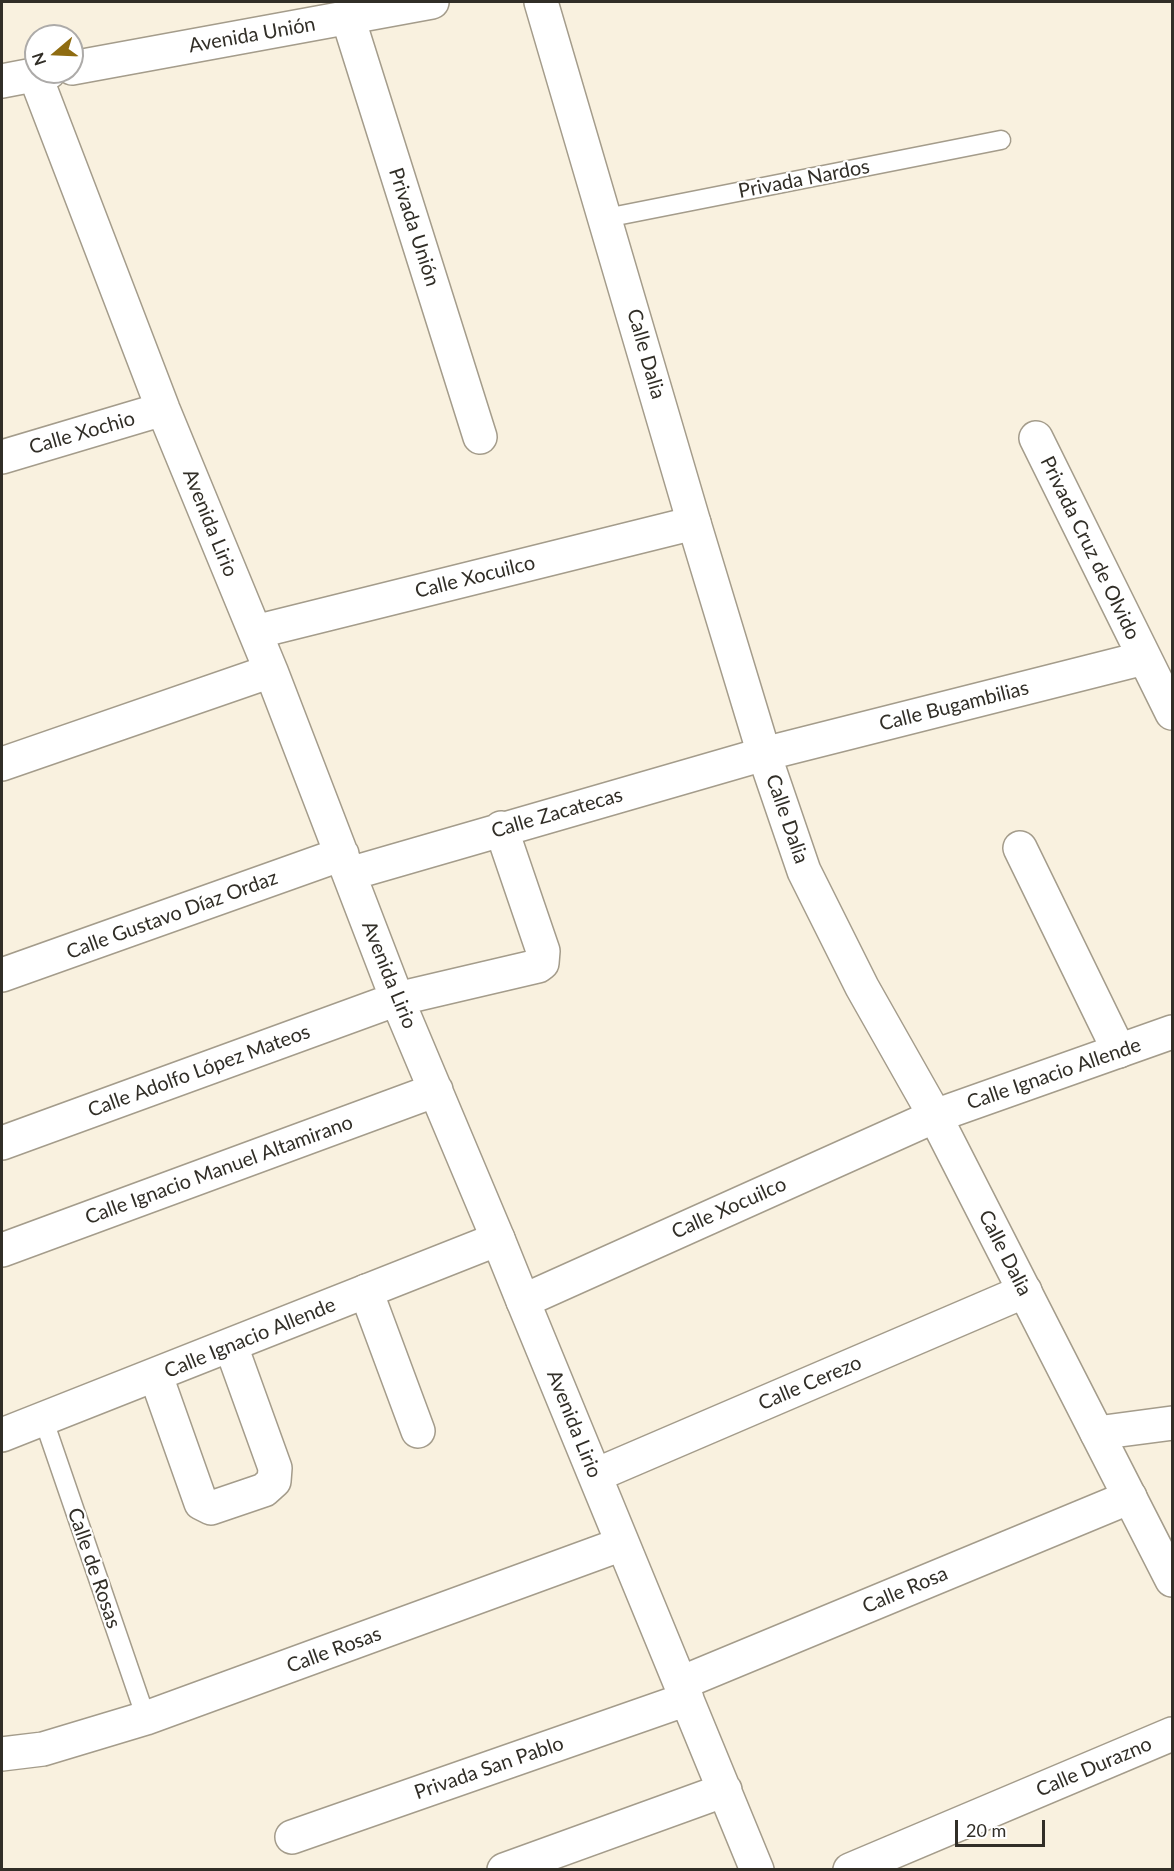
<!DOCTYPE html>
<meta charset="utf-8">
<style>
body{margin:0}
#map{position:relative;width:1174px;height:1871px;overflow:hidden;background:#f9f1df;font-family:Lato,sans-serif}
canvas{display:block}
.frame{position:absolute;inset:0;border:3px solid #312e27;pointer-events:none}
.north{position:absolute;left:24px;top:24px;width:60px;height:60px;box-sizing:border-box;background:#fff;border:2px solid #adaba9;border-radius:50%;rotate:251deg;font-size:16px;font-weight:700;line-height:24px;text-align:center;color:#312e27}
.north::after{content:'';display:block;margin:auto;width:21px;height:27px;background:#8f6c11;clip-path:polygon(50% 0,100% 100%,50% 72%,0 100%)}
.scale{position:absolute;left:955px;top:1820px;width:90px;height:27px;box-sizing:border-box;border:3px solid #312e27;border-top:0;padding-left:8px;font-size:18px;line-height:21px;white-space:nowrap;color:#312e27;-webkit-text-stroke:4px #fff;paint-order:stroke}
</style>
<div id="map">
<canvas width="1174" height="1871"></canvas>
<div class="frame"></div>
<div class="north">N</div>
<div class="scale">20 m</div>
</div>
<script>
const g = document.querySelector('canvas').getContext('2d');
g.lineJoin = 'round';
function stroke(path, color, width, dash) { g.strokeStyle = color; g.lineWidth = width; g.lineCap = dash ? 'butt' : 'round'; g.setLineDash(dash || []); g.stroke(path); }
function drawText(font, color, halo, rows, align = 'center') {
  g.font = font + ' Lato,sans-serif'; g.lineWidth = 4.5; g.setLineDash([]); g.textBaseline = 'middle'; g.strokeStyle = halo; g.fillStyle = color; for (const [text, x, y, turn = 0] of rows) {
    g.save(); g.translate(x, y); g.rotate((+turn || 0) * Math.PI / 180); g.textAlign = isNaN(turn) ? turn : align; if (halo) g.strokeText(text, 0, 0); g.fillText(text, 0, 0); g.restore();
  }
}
const lane = new Path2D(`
 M606,218L1001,140
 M43,1418L146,1718`);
const street = new Path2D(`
 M348,18L480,437
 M35,75L163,409L271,671L397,999L498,1239
 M1036,438L1172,713
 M2,457L163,409
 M255,632L694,523
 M2,764L271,671
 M1020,848L1119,1051
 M349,874L764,754L1144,658
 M2,975L342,854
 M2,1143L397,999L538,966L542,963L543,951L501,828
 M2,1250L436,1090
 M366,1291L418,1431
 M523,1301L757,1870
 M156,1376L201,1503L211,1508L264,1490L274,1481L275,1468L231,1346
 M1097,1433L1172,1423
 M596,1475L1025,1291
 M681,1683L1130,1497
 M2,1754L43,1749L146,1718L622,1544
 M292,1837L687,1699
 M504,1870L725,1790
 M850,1870L1172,1734`);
const secondary = new Path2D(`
 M541,2L694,523L764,754L804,871L862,987L935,1116L1172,1580
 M72,68L432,2
 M2,81L49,72
 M2,1435L498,1239L523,1301L935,1116L1172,1032`);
const streetNames = [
 ["Avenida Unión",252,35,-10],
 ["Privada Nardos",804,179,-11],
 ["Privada Unión",414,227,72],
 ["Calle Dalia",646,354,74],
 ["Calle Xochio",82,433,-16],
 ["Avenida Lirio",210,523,68],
 ["Privada Cruz de Olvido",1090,548,64],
 ["Calle Xocuilco",475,577,-14],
 ["Calle Bugambilias",954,706,-14],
 ["Calle Zacatecas",557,813,-16],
 ["Calle Dalia",787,819,71],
 ["Calle Gustavo Díaz Ordaz",172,915,-20],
 ["Avenida Lirio",389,975,68],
 ["Calle Adolfo López Mateos",199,1071,-20],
 ["Calle Ignacio Allende",1054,1074,-19],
 ["Calle Ignacio Manuel Altamirano",219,1170,-20],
 ["Calle Xocuilco",729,1208,-24],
 ["Calle Dalia",1005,1253,63],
 ["Calle Ignacio Allende",250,1338,-22],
 ["Calle Cerezo",810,1383,-23],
 ["Avenida Lirio",574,1424,68],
 ["Calle de Rosas",94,1568,71],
 ["Calle Rosa",905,1590,-23],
 ["Calle Rosas",334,1650,-20],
 ["Calle Durazno",1094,1767,-23],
 ["Privada San Pablo",489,1768,-19]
];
stroke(lane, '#a49c8b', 21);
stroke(street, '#a49c8b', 36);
stroke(secondary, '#a49c8b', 36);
stroke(lane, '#fff', 18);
stroke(street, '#fff', 33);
stroke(secondary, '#fff', 33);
drawText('20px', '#312e27', '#fff', streetNames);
</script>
